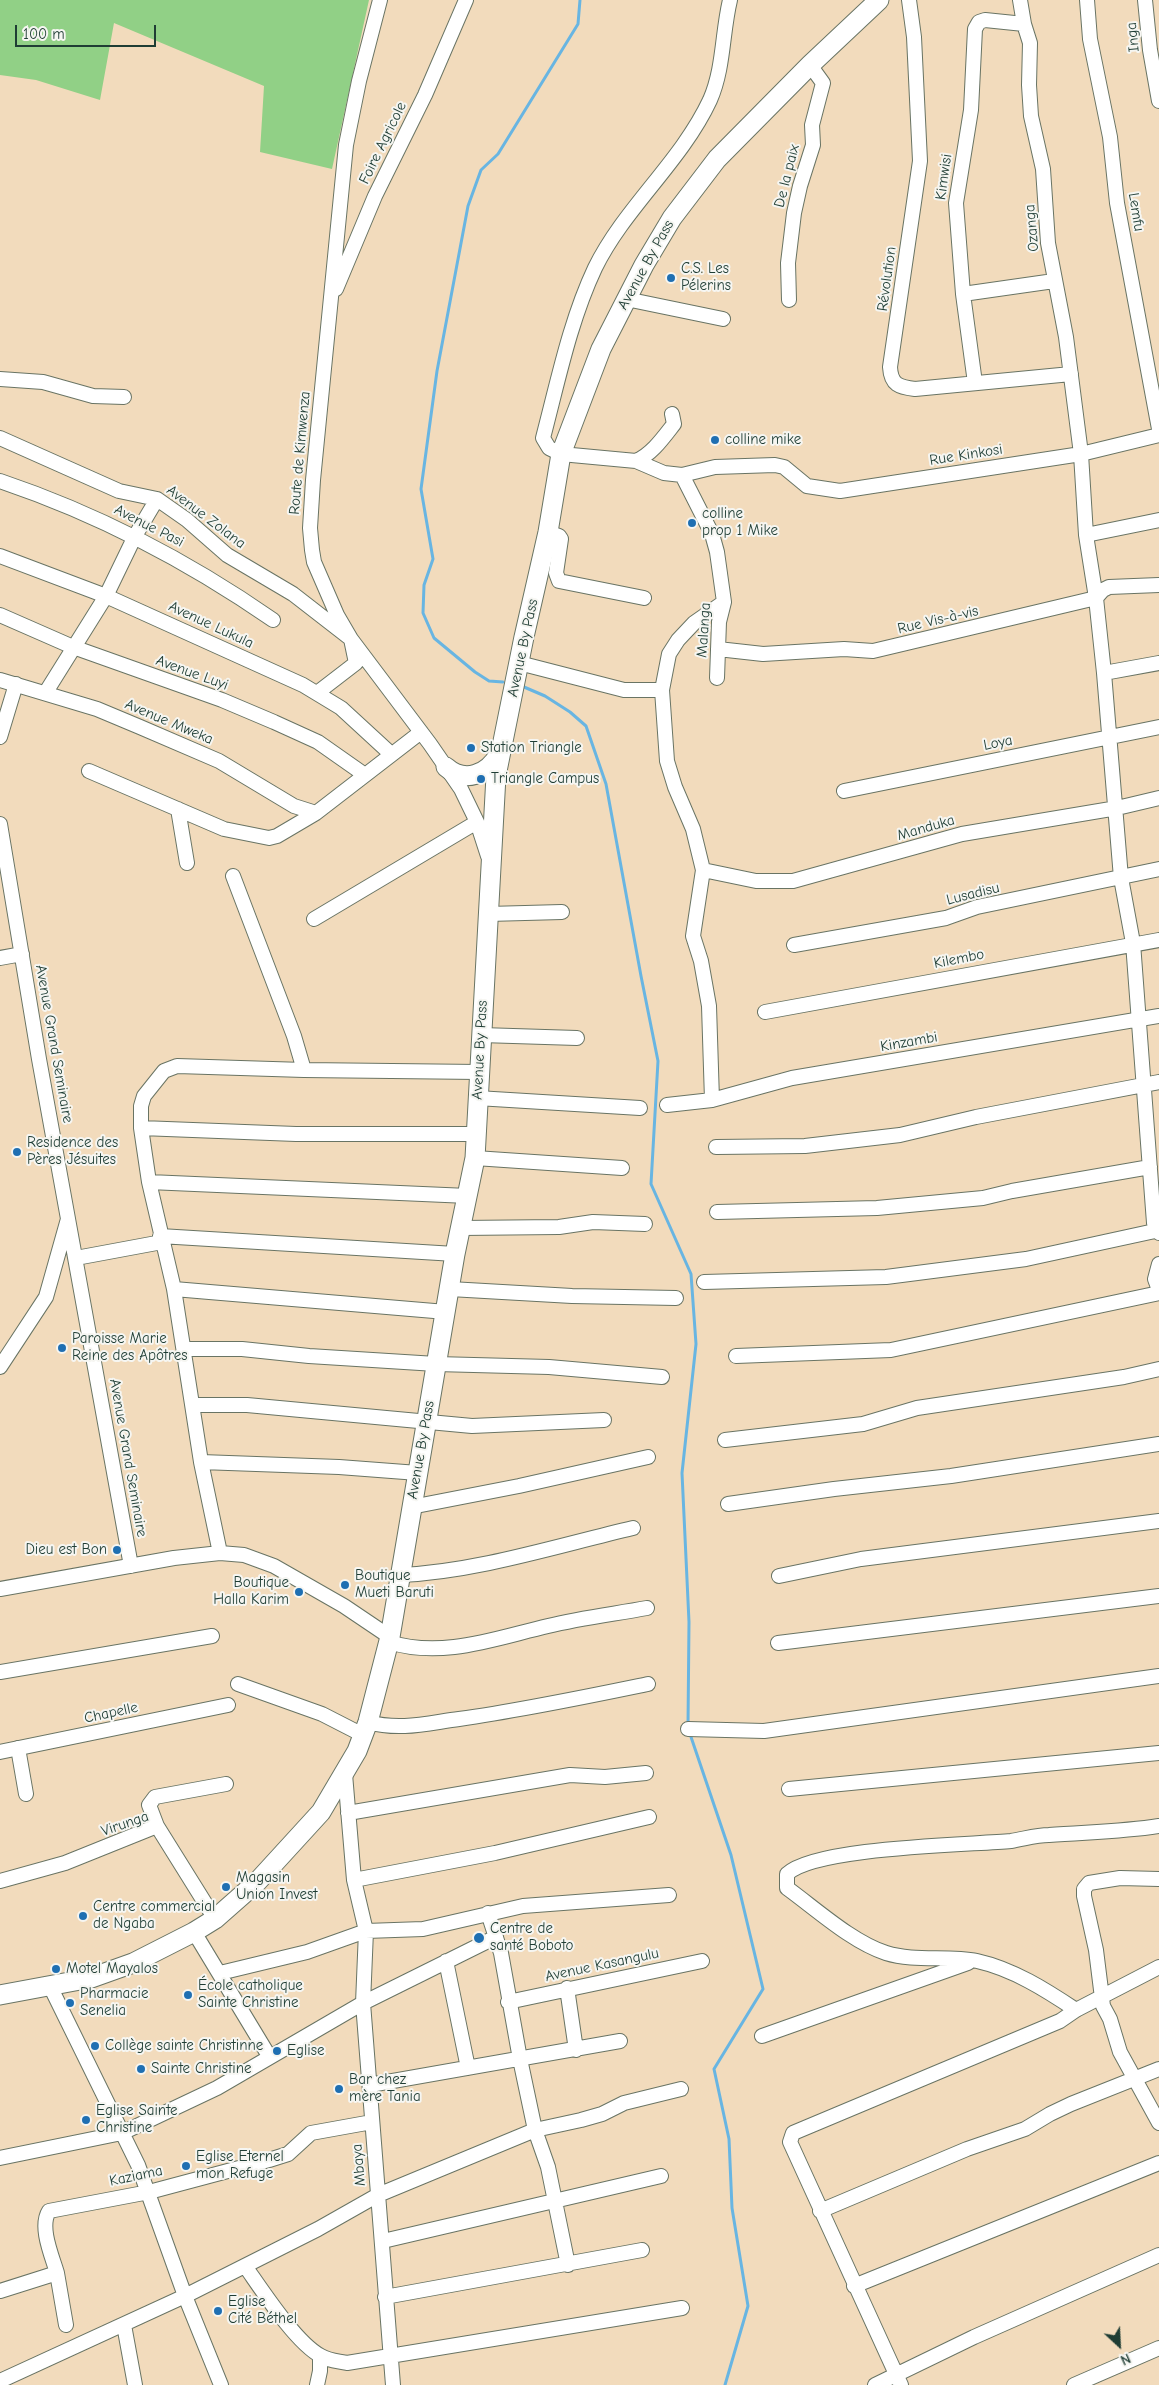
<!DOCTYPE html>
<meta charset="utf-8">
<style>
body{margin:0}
#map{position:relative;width:1159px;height:2385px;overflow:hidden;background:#f2dbbc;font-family:"Comic Neue",sans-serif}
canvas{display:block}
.north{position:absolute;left:1094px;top:2320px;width:50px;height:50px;-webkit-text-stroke:4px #f6f6f2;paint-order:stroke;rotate:155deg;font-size:14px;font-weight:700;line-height:20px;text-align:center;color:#1f3d34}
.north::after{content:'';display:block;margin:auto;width:18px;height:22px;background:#1f3d34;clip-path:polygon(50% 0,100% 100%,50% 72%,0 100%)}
.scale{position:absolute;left:15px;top:25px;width:141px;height:22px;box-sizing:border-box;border:2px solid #1f3d34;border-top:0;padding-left:6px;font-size:15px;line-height:18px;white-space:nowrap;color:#1f3d34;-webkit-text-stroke:4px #f6f6f2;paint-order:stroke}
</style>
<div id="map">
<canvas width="1159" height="2385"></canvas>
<div class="north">N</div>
<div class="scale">100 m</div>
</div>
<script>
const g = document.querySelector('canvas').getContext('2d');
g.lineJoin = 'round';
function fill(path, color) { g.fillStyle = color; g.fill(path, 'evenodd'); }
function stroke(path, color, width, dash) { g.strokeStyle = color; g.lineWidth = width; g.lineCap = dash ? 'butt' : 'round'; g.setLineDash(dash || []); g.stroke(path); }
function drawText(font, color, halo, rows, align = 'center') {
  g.font = font + ' "Comic Neue",sans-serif'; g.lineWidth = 4; g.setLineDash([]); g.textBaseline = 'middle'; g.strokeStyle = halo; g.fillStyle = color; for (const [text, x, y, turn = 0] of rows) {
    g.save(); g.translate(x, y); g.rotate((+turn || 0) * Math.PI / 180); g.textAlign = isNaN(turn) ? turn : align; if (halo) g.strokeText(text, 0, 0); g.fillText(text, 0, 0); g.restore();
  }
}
const green = new Path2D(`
 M0,0H369L332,169L260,152L264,86L114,23L100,100L36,80L0,75Z`);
const stream = new Path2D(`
 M503,682L489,681L475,672L434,638L423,613L424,585L433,559L421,489L437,371L468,206L481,170L498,154L578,24L580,0
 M524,687L545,696L570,712L586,726L606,784L641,976L658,1061L651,1184L691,1274L696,1344L682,1473L689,1622L688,1725
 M690,1734L731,1855L763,1989L714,2069L729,2139L732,2208L748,2306L725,2385`);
const minor = new Path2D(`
 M380,0L359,81L346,145L313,480L310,528L312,550L314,562L337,615L351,639L430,744L461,789L477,822L488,856
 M909,0L914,37L920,161L890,367C891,385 899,387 915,389L1071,374
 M1020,0L1024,24L1030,43L1029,85L1031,116L1043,169L1048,243L1066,337L1081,454L1086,535L1096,598L1104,673L1121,878L1133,943L1154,1223L1159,1233
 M1087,0L1090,39L1110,137L1117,203L1159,429
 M1145,0L1150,50L1159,101
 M336,289L375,196L425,95L466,0
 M963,294L1054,281
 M626,299L723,319
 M789,300L788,263L794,213L800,186L813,145L812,125L823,83L810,65
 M0,379L43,382L93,396L124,397
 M975,383L963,294L956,203L971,110L975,29L979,22L985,20L1024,24
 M0,438L119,491L157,499L187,520L227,555L293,594L351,639L356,663L317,693
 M636,461C652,454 663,438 674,424L672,414
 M682,475L715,467L775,465L784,467L807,486L840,491L1081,454L1159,435
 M0,481C98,514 188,561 273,620
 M548,532L559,536L561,539L556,573L559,581L644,598
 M1086,535L1159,520
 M0,556L106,596L303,685L341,708L391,754
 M0,615L73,647L222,700L274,722L318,742L365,775
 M718,649L763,654L844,649L873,651L1096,598L1103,590L1109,587L1159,585
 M519,663L624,690H662
 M1104,673L1159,663
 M717,678L719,622L724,602L717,552L712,534L682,475L664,473L636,461L561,454L549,448L543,438C558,381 570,321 595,268C625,207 681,162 710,100C724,68 722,33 730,0
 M0,680L97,709L140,727L219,761L294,806L316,813
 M46,692L106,596L135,536L157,499
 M0,737L16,684
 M89,771L224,829L269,838L277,836L316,813L421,732
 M844,791L1159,727
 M178,809L187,863
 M0,824L39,1059L131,1566
 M703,870L756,881H793L962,834L1117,808L1159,798
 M233,876L294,1036L304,1070
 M488,914L562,912
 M314,919L477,822
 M794,945L946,918L977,907L1159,869
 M0,958L22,954
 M765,1012L1159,940
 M481,1035L577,1038
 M477,1098L640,1108
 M712,1100L709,1006L701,961L693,936L703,870L693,829L675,787L667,761L662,690L669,654L678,640L694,623L724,602
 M667,1105L712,1100L792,1078L1159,1016
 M141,1128L296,1134H476
 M716,1147L805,1146L900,1135L976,1117L1159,1082
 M475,1158L622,1168
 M149,1182L468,1196
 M717,1212L877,1208L983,1198L1012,1191L1150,1167
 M460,1228L559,1227L593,1222L645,1224
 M160,1236L455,1254
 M76,1258L162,1242
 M1159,1264L1155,1279L1159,1290
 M704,1282L886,1277L1026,1259L1159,1230
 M174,1289L446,1312
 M450,1289L572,1296L676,1298
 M185,1349H242L309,1356L436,1364L549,1367L662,1377
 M736,1356L891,1350L1159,1293
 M0,1367L46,1297L68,1219
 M194,1405H247L472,1426L604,1420
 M725,1440L863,1424L917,1408L1124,1377L1159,1369
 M201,1462L339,1467L418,1473
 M728,1504L834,1489L951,1476L1159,1444
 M411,1507L519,1486L648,1457
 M220,1553L201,1462L174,1289L149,1182L141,1128V1106L144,1096L164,1071L177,1066L304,1070L479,1072
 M401,1575C479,1571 556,1546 633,1528
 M779,1576L861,1559L1159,1521
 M0,1589L174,1558L220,1553L244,1555L274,1566L344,1606L390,1637
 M389,1642C442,1659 496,1638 548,1626C580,1618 614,1614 647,1608
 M778,1643L1159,1596
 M0,1672L212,1636
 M238,1684L322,1714L363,1735
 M368,1722C400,1731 428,1723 459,1719C523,1710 585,1697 648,1684
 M688,1729L764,1731L1159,1676
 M18,1748L26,1794
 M0,1752L228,1705
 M345,1774L354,1880L366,1931L363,2003L393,2385
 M789,1789L1159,1753
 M348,1813L570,1775L605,1777L646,1773
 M157,1826L149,1805L155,1797L226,1784
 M1159,1879L1120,1878L1089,1883L1084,1889V1896L1096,1950L1103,2006L1110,2019L1120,2052L1159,2123
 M354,1880L495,1853L649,1817
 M0,1881L65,1863L157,1826L215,1919
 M488,1913L501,1953L520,2059L535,2130L548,2167L568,2265
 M194,1932L269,2056
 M446,1961L468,2068
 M220,1973L307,1952L366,1931L423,1929L523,1906L669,1895
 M50,1986L138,2165L185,2296L221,2385
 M567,1988L576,2050
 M508,2002L702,1961
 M1076,2010C1046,1990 1013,1969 977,1961C948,1955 915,1962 886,1953C852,1942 816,1909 787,1888V1874C815,1847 967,1845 1011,1841C1024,1839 1036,1835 1049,1835C1086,1832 1122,1832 1159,1826
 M762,2036L968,1963
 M370,2085L620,2041
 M0,2158L122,2133L217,2088L363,2003L496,1937
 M820,2211L967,2149L1025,2129L1050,2114L1071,2104L1159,2069
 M383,2241L661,2176
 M245,2266C262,2290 296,2343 321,2356C329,2361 338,2361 347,2363L682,2308
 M57,2273L66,2325
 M854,2286L1159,2163
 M0,2291L57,2273C52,2256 39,2227 49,2211L149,2192L269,2160L288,2154L311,2133L372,2122
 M385,2297L642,2250
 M124,2325L135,2385
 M0,2381L185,2296L318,2229L378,2195L535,2130L581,2120L602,2114L624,2103L681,2089
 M317,2385L320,2371V2356
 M875,2385L974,2337L1159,2255
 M901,2385L790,2142L793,2133L1060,2021L1076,2010L1159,1967
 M1074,2385L1159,2348`);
const highway = new Path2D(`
 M446,767C465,784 488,774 499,754
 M0,1995L91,1978L133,1963L194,1932L215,1919L257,1882L321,1812L357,1751L368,1722L390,1637L455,1254L475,1158L496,776L524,637L548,532L561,454L601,349L644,265L672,218L717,159L810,65L879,0`);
const markers = [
 [671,278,5,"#1f6fb2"],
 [715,440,5,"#1f6fb2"],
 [692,523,5,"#1f6fb2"],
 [471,748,5,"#1f6fb2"],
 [481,779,5,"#1f6fb2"],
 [17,1152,5,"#1f6fb2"],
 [62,1348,5,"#1f6fb2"],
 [117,1550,5,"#1f6fb2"],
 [345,1585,5,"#1f6fb2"],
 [299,1592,5,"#1f6fb2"],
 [226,1887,5,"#1f6fb2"],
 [83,1916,5,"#1f6fb2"],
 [479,1938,6,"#1f6fb2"],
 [56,1969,5,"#1f6fb2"],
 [188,1995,5,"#1f6fb2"],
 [70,2003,5,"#1f6fb2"],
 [95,2046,5,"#1f6fb2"],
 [277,2051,5,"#1f6fb2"],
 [141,2069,5,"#1f6fb2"],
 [339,2089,5,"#1f6fb2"],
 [86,2120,5,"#1f6fb2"],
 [186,2166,5,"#1f6fb2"],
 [218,2311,5,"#1f6fb2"]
];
const streetNames = [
 ["Inga",1133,37,-96],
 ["Foire Agricole",383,143,-64],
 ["De la paix",787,176,-76],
 ["Kimwisi",944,177,-82],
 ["Lemfu",1136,212,81],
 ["Ozanga",1032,228,-95],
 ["Avenue By Pass",646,265,-61],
 ["Révolution",887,279,-82],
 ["Route de Kimwenza",300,453,-85],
 ["Rue Kinkosi",966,455,-9],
 ["Avenue Zolana",206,517,37],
 ["Avenue Pasi",149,526,27],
 ["Rue Vis-à-vis",938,620,-13],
 ["Avenue Lukula",211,625,25],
 ["Malanga",704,630,-86],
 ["Avenue By Pass",523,648,-78],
 ["Avenue Luyi",192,673,20],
 ["Avenue Mweka",169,722,23],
 ["Loya",998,743,-11],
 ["Manduka",926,828,-16],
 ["Lusadisu",973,894,-14],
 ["Kilembo",959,959,-11],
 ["Kinzambi",909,1042,-10],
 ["Avenue Grand Seminaire",54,1044,80],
 ["Avenue By Pass",480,1050,-87],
 ["Avenue By Pass",421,1450,-80],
 ["Avenue Grand Seminaire",128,1458,80],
 ["Chapelle",111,1713,-12],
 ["Virunga",125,1824,-19],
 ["Avenue Kasangulu",602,1965,-12],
 ["Mbaya",359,2165,-95],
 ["Kaziama",136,2176,-12]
];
const poiNames = [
 ["C.S. Les",681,269],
 ["Pélerins",681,286],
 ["colline mike",725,440],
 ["colline",702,514],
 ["prop 1 Mike",702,531],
 ["Station Triangle",481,748],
 ["Triangle Campus",491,779],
 ["Residence des",27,1143],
 ["Pères Jésuites",27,1160],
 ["Paroisse Marie",72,1339],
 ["Reine des Apôtres",72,1356],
 ["Dieu est Bon",107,1550,"right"],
 ["Boutique",355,1576],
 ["Mueti Baruti",355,1593],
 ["Boutique",289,1583,"right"],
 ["Halla Karim",289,1600,"right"],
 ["Magasin",236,1878],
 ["Union Invest",236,1895],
 ["Centre commercial",93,1907],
 ["de Ngaba",93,1924],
 ["Centre de",490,1929],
 ["santé Boboto",490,1946],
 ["Motel Mayalos",66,1969],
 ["École catholique",198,1986],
 ["Sainte Christine",198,2003],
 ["Pharmacie",80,1994],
 ["Senelia",80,2011],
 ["Collège sainte Christinne",105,2046],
 ["Eglise",287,2051],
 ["Sainte Christine",151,2069],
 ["Bar chez",349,2080],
 ["mère Tania",349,2097],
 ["Eglise Sainte",96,2111],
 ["Christine",96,2128],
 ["Eglise Eternel",196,2157],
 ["mon Refuge",196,2174],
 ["Eglise",228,2302],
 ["Cité Béthel",228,2319]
];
fill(green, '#91d086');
stroke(stream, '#68b5e2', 3);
stroke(minor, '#697464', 16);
stroke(highway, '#697464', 21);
stroke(minor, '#fff', 14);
stroke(highway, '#fff', 19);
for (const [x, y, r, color] of markers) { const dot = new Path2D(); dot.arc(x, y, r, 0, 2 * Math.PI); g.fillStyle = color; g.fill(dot); stroke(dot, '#f6f6f2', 2); }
drawText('15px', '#1f3d34', '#f6f6f2', streetNames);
drawText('15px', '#1f3d34', '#f6f6f2', poiNames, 'left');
</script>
